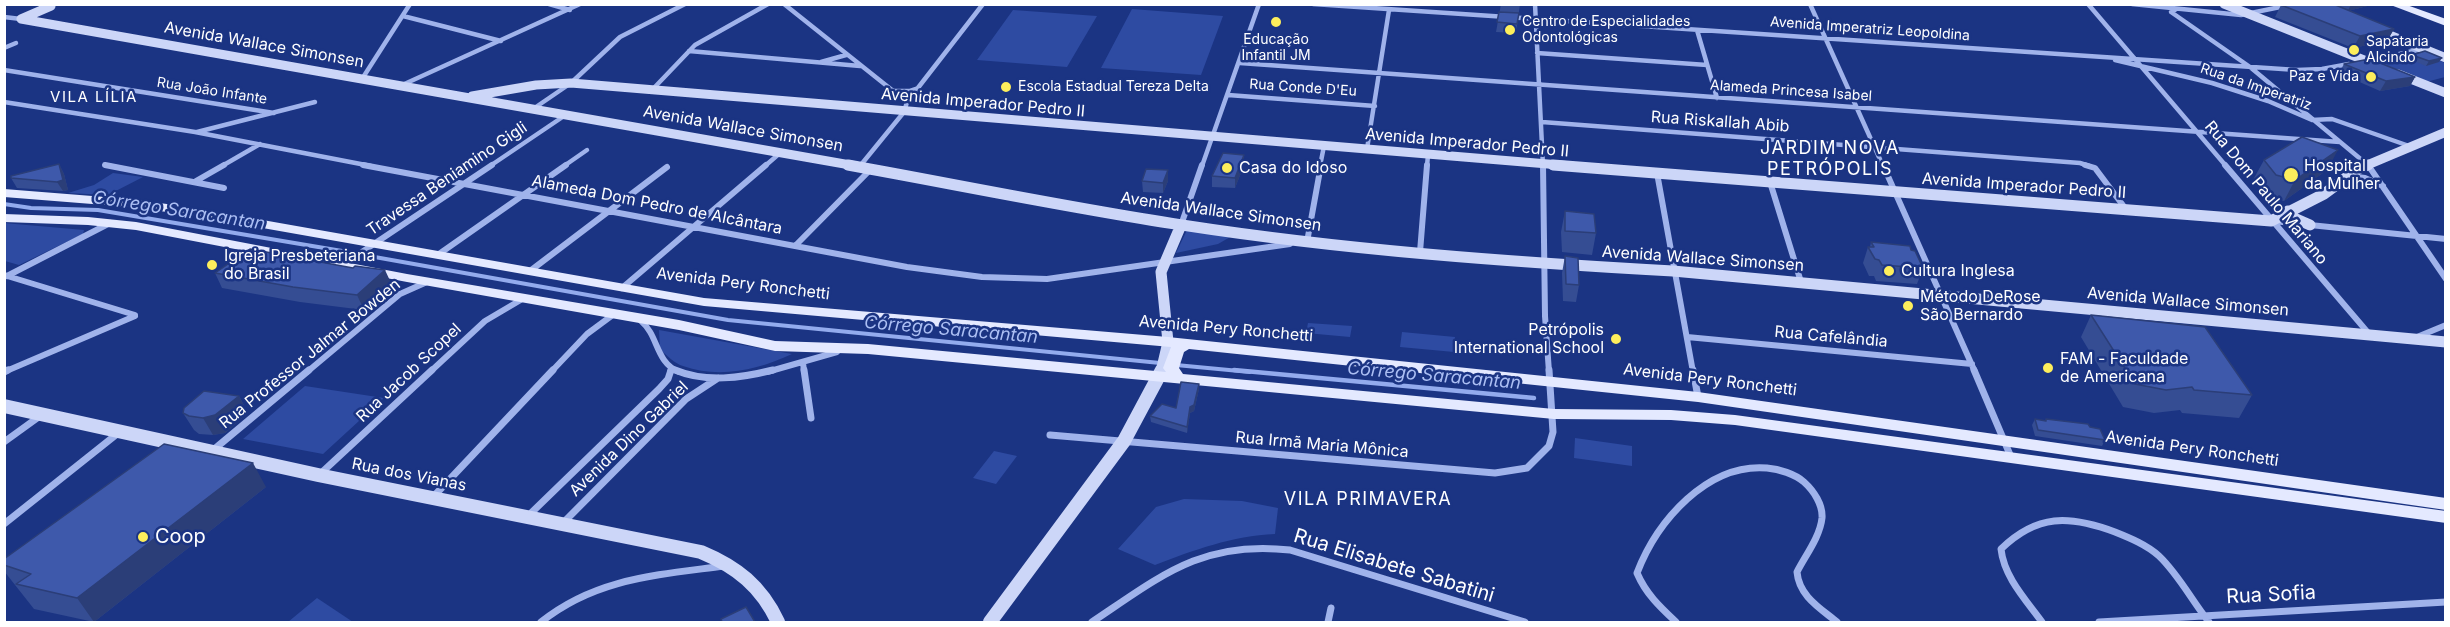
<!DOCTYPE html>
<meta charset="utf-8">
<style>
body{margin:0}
#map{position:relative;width:2450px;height:627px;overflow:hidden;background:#1b3483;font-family:Inter,sans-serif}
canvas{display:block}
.frame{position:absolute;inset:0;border:6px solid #fff;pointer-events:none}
</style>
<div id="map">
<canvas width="2450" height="627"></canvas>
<div class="frame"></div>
</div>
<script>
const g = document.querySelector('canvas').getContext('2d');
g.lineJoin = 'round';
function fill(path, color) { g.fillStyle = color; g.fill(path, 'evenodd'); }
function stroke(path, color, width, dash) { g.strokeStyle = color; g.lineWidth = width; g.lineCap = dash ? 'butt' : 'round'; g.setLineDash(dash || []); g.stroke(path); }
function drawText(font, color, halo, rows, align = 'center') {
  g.font = font + ' Inter,sans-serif'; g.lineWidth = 5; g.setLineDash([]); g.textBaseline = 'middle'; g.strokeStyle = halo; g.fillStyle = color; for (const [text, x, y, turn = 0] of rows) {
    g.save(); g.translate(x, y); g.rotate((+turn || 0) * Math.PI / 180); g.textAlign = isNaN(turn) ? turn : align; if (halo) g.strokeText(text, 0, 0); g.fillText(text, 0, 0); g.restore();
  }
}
const green = new Path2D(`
 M1132,9L1223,16L1201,75L1101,68Z
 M1013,10L1097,16L1067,67L977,60Z
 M2422,53L2445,63V77L2426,82L2379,63Z
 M113,173L143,177L108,195L68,193L94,185Z
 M4,223L84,230L83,234L19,265L5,261Z
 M1187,230L1232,236L1218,244L1176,253Z
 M1308,323L1352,326L1350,337L1306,333Z
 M659,330L792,354C758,370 719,379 683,366C675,364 667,355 660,350Z
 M1402,332L1455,337L1454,352L1400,347Z
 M305,386L384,398L323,454L243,439Z
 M1575,438L1632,446V466L1574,458Z
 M994,451L1017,456L996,484L973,478Z
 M1184,499L1242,501L1278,508L1275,534C1232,536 1194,550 1155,565L1118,549L1156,507Z
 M317,598L353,622H288Z`);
const streamFar1 = new Path2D(`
 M4,204L31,208L98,210L348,252
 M369,256L728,320L1160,363
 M1176,365L1250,372`);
const stream = new Path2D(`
 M1234,370L1534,398`);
const streetFar2 = new Path2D(`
 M549,4L570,10
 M784,4L907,102
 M1313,4L2297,70L2322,69L2349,64
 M1535,4L1543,166
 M1810,4L1883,166
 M2088,4L2226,166
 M2132,4L2241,15L2295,4
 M2175,10L2171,12L2250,67L2369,166
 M403,16L501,41
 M4,17L21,19
 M1697,30L1717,98
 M4,48L16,43
 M689,51L860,66
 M1537,53L1707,65
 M2115,60L2212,83L2268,101L2312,120L2332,119L2412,147
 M2368,61L2422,49
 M821,62L846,55
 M1240,63L2340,142
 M4,70L274,113
 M362,79L410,4
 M400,86L580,4
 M652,90L695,45L768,4
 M894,91H910L919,88
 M1228,95L1375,106
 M4,102L195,132L371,166
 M533,109L571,83L620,37L685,4
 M1542,122L2080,163L2089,166
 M197,132L315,102
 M1367,149L1389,10
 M105,165L111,166
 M222,166L260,144
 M490,166L567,114
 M564,166L587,150
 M765,166L780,153
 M860,166L904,112L907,102L983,4
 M1202,166L1259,4
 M1320,166L1324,146
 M1427,166L1428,155`);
const streetFar1 = new Path2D(`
 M105,165L224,188
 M363,165L907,267L982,277L1047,279L1290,244
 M1543,165L1545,316L1549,372
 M1883,165L1975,372
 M2085,165L2095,168L2125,208
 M2225,165L2370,335
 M2368,165L2446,279
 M859,167L861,165
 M1657,173L1693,372
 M2350,176L2365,178L2383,186
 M196,181L224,165
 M1770,182L1801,282
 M2274,221L2300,224
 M1181,225L1202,165
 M2310,225L2446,239
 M1307,242L1321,165
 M796,245L871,169
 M1420,252L1427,165
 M439,254L566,165
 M341,266L492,165
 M530,271L667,167
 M4,275L135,315
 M7,276L110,223
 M622,288L766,165
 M641,321C659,336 655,362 679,372
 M1687,337L1972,364
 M2417,337L2446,325
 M803,362L804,372
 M4,372L135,316
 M307,372L400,294L427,282
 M430,372L485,321L524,298
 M551,372L587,334L614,314
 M670,372L671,369
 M767,372L837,352`);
const street = new Path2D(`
 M675,370C706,383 741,378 773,370
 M804,370L811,418
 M1693,370L1698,397
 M1974,370L2011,457
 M4,372L8,370
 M1050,435L1495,473L1527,468L1549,446L1553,432L1549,370
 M4,442L40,416
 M212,451L309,370
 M319,475L432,370
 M433,497L553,370
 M528,516L659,389L668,379L671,370
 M564,522L686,399L718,378
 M4,524L117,434
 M541,622C596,578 657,575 724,566
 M1092,622C1161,576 1202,540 1290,550L1525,622
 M1328,622L1331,608
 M1676,622C1660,607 1646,594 1637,573C1657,521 1707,463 1767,468C1779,469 1795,474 1804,482C1814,491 1823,505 1822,518C1820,537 1805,556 1797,572C1799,596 1820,608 1837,622
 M2042,622C2026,600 2004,577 2001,549C2037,514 2069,515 2115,532C2130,538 2147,545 2159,556C2179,575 2192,601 2209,622
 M2099,622L2446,602`);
const secondaryFar2 = new Path2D(`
 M2224,4L2379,66
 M21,19L856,166
 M21,19L51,6
 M2377,30L2446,58
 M2398,74L2446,93
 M472,96L536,85L571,83L1572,166
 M2365,166L2446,132`);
const secondaryFar1 = new Path2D(`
 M848,165C959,185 1070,208 1182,225C1344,250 1509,262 1673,271L2446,342
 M1553,165L2271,221L2324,194L2358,169L2368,165
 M2288,211L2294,218L2310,225
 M1161,372L1168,342L1161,272L1181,225`);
const secondary = new Path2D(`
 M4,406L318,475L701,552C737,567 761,586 778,622
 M990,622L1124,441L1162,370`);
const primary = new Path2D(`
 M2388,4H2404L2446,19V26Z
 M4,189L130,199L189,207L704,298L1168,337L1698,392L2446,498V510L1698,402L1189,349L1184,352L1179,368L1183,374L1554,409L1671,410L1735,415L2446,511V523L1735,425L1671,420L1554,419L868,354L775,351L679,330L407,282L136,230L88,225L4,222V214L88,217L136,222L407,274L679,320L775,341L868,344L1166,372L1163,368L1171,347L704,306L189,215L130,207L4,197Z`);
const wall = new Path2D(`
 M1396,4H1410L1409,6Z
 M1438,4H1462V6Z
 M1501,4H1520L1516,33L1496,32Z
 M2284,4H2375L2348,11L2394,29L2387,41L2353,48L2275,17L2281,5Z
 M2437,4H2445V7Z
 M2412,55L2439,62L2426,66L2409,59Z
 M2344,64L2415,77L2410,86L2380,91L2339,73Z
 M1244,155V165L1235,188L1212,187V176Z
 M2264,160L2327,170L2284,201L2265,196L2253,180Z
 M59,164L64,174L68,190L63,191L17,188L11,178Z
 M1142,181H1168L1163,193L1143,192Z
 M1565,211L1596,233L1592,255L1562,252L1561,232Z
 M1871,242L1911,250L1923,268L1917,284L1876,281L1874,276H1869L1863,263L1868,247H1870Z
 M1565,256L1579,285L1576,302L1563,301L1562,273Z
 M215,273L392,285L364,310L300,302L222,288Z
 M2091,315L2252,395L2239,418L2182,413L2180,410L2154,413L2123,407L2081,337Z
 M1199,384V389L1194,411L1190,413L1187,433L1151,422L1150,416L1176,408Z
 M239,396L248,413L225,433L213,435L199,434L194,430L183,413Z
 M2035,419L2045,421L2046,419L2090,427L2105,440L2102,446L2035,436L2032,425Z
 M266,487L94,622L34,609L4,571V559Z`);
const shadedWall = new Path2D(`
 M2351,4H2375L2348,11Z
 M2394,29L2387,41L2353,48L2360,36Z
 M2442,58L2439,62L2426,66L2429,61Z
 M2415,77L2410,86L2380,91L2386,81Z
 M2338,150L2327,170L2284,201L2295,180Z
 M1244,155V165L1235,188V178Z
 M59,164L64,174L68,190L63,191L57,182Z
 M1168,170V181L1163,193V183Z
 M385,270L392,285L364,310L357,295Z
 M1199,384V389L1194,411L1190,413L1187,433V427L1190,407Z
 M239,396L248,413L225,433L213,435L203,418Z
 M253,463L266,487L94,622L77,598Z`);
const building = new Path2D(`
 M2284,4H2333L2394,29L2360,36L2281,5Z
 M1499,12L1519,13L1517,24L1497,22Z
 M2425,51L2442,58L2429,61L2412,55Z
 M2364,60L2375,61L2415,77L2386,81L2344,64Z
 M2302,137L2338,150L2295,180L2276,175L2264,160Z
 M1223,153L1244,155L1235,178L1212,176Z
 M59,164L63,180L57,182L11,178V176Z
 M1146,169L1168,170L1163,183L1142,181Z
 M1565,211L1594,214L1596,233L1565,231Z
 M1871,242L1910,246L1911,250L1915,251L1923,268L1882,265L1879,260L1875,259L1868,247H1874Z
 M250,249L353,268L355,266L385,270L357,295L293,287L215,273Z
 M1565,256L1578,258L1579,285L1566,284Z
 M2091,315L2205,327L2252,395L2194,390L2192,387L2166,390L2135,384Z
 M1181,382L1199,384L1194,405L1190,407L1187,427L1150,416L1162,404L1176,408Z
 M204,391L239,396L215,415L203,418L189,416L183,413L184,408Z
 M2035,419L2046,421V419L2088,424L2090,427L2100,429L2105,440L2038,430Z
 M164,444L253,463L77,598L16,584L31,574L4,565V559Z
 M746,607L755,622H722L721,619Z`);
const markers = [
 [1276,22,6,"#fdee5c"],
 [1510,30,6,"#fdee5c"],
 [2354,50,6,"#fdee5c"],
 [2371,77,6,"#fdee5c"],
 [1006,87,6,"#fdee5c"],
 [1227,168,6,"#fdee5c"],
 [2291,175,8,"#fdee5c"],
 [212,265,6,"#fdee5c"],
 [1889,271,6,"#fdee5c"],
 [1908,306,6,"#fdee5c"],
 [1616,339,6,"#fdee5c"],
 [2048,368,6,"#fdee5c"],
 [143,537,6,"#fdee5c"]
];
const farPoinames = [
 ["Centro de Especialidades",1522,22],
 ["Odontológicas",1522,38],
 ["Educação",1276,40,"center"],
 ["Infantil JM",1276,56,"center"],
 ["Sapataria",2366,42],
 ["Alcindo",2366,58],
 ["Paz e Vida",2359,77,"right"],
 ["Escola Estadual Tereza Delta",1018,87]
];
const farStreetnames = [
 ["Avenida Imperatriz Leopoldina",1870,29,4],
 ["Rua da Imperatriz",2256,87,19],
 ["Rua Conde D'Eu",1303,88,4],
 ["Rua João Infante",212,91,9],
 ["Alameda Princesa Isabel",1791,91,4]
];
const farNeighbourhoodnames = [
 ["VILA LÍLIA",94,97]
];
const streetNames = [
 ["Avenida Wallace Simonsen",264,45,10],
 ["Avenida Imperador Pedro II",983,103,5],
 ["Rua Riskallah Abib",1720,122,4],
 ["Avenida Wallace Simonsen",743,129,10],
 ["Avenida Imperador Pedro II",1467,143,5],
 ["Travessa Beniamino Gigli",447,179,-34],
 ["Avenida Imperador Pedro II",2024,186,4],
 ["Rua Dom Paulo Mariano",2266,193,50],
 ["Alameda Dom Pedro de Alcântara",657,205,11],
 ["Avenida Wallace Simonsen",1221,212,8],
 ["Avenida Wallace Simonsen",1703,259,4],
 ["Avenida Pery Ronchetti",743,284,7],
 ["Avenida Wallace Simonsen",2188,302,5],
 ["Avenida Pery Ronchetti",1226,329,5],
 ["Rua Cafelândia",1831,337,5],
 ["Rua Professor Jalmar Bowden",310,354,-39],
 ["Rua Jacob Scopel",409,373,-43],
 ["Avenida Pery Ronchetti",1710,380,7],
 ["Avenida Dino Gabriel",629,439,-44],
 ["Rua Irmã Maria Mônica",1322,445,5],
 ["Avenida Pery Ronchetti",2192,449,8],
 ["Rua dos Vianas",409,475,11]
];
const poiNames = [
 ["Hospital",2304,166],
 ["da Mulher",2304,184],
 ["Casa do Idoso",1239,168],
 ["Igreja Presbeteriana",224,256],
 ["do Brasil",224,274],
 ["Cultura Inglesa",1901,271],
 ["Método DeRose",1920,297],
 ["São Bernardo",1920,315],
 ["Petrópolis",1604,330,"right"],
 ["International School",1604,348,"right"],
 ["FAM - Faculdade",2060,359],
 ["de Americana",2060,377]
];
const neighbourhoodNames = [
 ["JARDIM NOVA",1830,149],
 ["PETRÓPOLIS",1830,170],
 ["VILA PRIMAVERA",1368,500]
];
const waterNames = [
 ["Córrego Saracantan",179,211,9],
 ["Córrego Saracantan",951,330,5],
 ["Córrego Saracantan",1434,376,5]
];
const nearPoinames = [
 ["Coop",155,537]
];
const nearStreetnames = [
 ["Rua Elisabete Sabatini",1394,566,17],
 ["Rua Sofia",2271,595,-3]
];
fill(green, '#2e4ba2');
stroke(streamFar1, '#93abed', 4);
stroke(stream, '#93abed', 4.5);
stroke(streetFar2, '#a0b3eb', 4.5);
stroke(streetFar1, '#a0b3eb', 6);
stroke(street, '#a0b3eb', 7);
stroke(secondaryFar2, '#ccd6f8', 9);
stroke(secondaryFar1, '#ccd6f8', 11);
stroke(secondary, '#ccd6f8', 14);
fill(primary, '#e4e9ff');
fill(wall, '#354d93');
fill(shadedWall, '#2b3e78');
fill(building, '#3e59ab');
stroke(building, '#2b3e78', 1.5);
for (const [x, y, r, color] of markers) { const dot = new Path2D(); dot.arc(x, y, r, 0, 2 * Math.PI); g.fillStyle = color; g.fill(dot); stroke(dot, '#1b3483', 2); }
drawText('14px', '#fff', '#1b3483', farPoinames, 'left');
drawText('14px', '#fff', '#1b3483', farStreetnames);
g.letterSpacing = '1.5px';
drawText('15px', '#fff', '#1b3483', farNeighbourhoodnames);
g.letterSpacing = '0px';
drawText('16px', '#fff', '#1b3483', streetNames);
drawText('16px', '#fff', '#1b3483', poiNames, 'left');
g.letterSpacing = '1.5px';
drawText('18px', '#fff', '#1b3483', neighbourhoodNames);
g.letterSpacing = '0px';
drawText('italic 18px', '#abbef3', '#1b3483', waterNames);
drawText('20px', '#fff', '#1b3483', nearPoinames, 'left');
drawText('20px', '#fff', '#1b3483', nearStreetnames);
</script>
